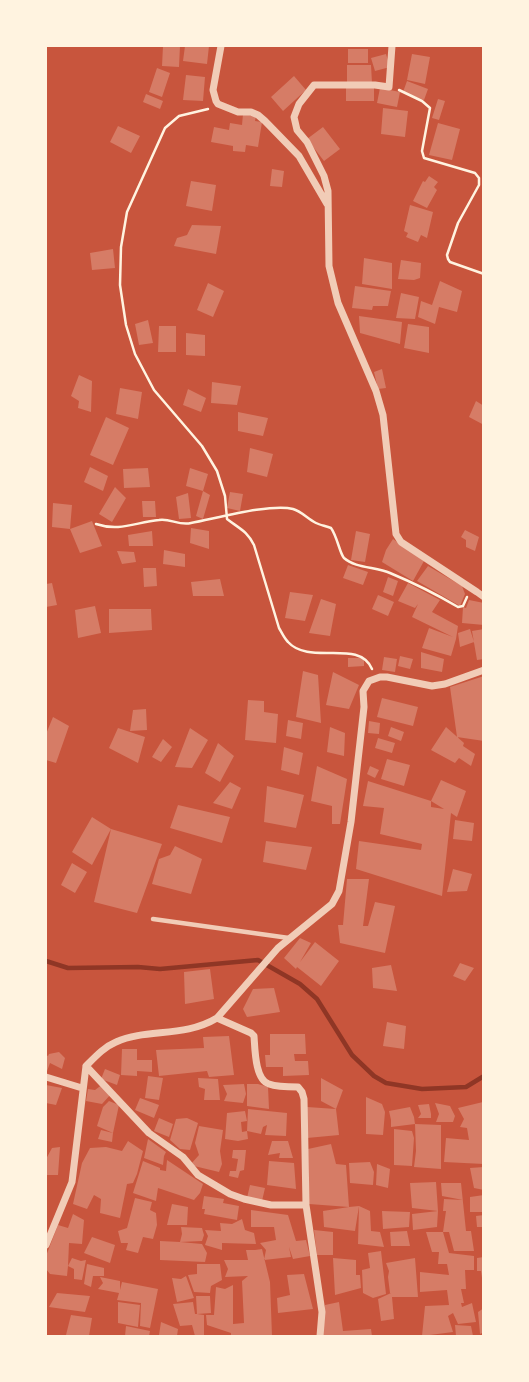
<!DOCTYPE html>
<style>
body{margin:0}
#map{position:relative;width:529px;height:1382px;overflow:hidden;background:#c8553d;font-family:Georgia,serif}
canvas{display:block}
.frame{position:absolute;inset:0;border:47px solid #fff3e0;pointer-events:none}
</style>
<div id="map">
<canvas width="529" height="1382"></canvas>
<div class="frame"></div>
</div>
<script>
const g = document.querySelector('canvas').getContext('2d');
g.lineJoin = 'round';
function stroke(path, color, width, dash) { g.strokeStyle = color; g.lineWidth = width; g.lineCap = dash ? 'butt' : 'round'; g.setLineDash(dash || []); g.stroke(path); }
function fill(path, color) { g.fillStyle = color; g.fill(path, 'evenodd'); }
const stream = new Path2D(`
 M46,961L68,968L138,967L160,969L258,960L300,984L317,999L352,1055L374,1076L386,1083L422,1089L466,1087L484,1076`);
const building = new Path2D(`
 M163,46H180L179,67L162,66Z
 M185,46H209L207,64L183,61Z
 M348,49H368V63H348Z
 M386,54L390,67L375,71L371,58Z
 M412,54L430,57L425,84L407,80Z
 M347,65H371L372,83H347Z
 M157,68L170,73L162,97L149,92Z
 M186,75L205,77L203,101L183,100Z
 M294,76L306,90L283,111L271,97Z
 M407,81L428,89L424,100L403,92Z
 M346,88H374V101H346Z
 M380,88L400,92L397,107L377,103Z
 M146,94L163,101L160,109L143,102Z
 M438,99L445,101L439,120L432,118Z
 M383,108L408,111L405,137L381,134Z
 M243,114L256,116L255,121L262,122L258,147L246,145L245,152L233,151V146L211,142L214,127L229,130L230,123L242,125Z
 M438,123L460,129L452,160L429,155Z
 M118,126L140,136L131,153L110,142Z
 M323,127L340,149L324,161L307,139Z
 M272,169L284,171L282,187L270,186Z
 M429,176L438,182L434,187L437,190L427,208L413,201L423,181L425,182Z
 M191,181L216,185L212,211L186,206Z
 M410,205L433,212L427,238L421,235L418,242L406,237L408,233L404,231Z
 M192,225L221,226L216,254L174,246L177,238L187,235Z
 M113,249L115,268L92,270L90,253Z
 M364,258L392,263V289L362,284Z
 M401,260L421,263L420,278L414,280L398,279Z
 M440,281L462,291L457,312L439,307L435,324L418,317L421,301L432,305Z
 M208,283L224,291L213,317L197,310Z
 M355,286L391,291L388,306H373L372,310L352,308Z
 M401,293L419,297L415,319L396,318Z
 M359,316L402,322L400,344L360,333Z
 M148,320L153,343L139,345L135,324Z
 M408,324L429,327V353L404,348Z
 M159,326H176V352H158Z
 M186,333L205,335V356L186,355Z
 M382,369L386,388L378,389L374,372Z
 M79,375L92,381L91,412L78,408L79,401L71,396Z
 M212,382L241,386L237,405L211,403Z
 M120,388L142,392L138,419L116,414Z
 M188,389L206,398L201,412L183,405Z
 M476,401L484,406V425L469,417Z
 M238,412L268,418L263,436L238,431Z
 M106,417L129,428L113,465L90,455Z
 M250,448L273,454L267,477L247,472Z
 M90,467L108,476L103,491L84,482Z
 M148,468L150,487L124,488L123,469Z
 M190,468L208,474L203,491L186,486Z
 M115,487L126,498L112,522L99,514Z
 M203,491L210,495L203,519L196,516Z
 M230,492L243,494L240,511L227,508Z
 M188,493L191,518L179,519L176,497Z
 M142,501H155L156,517H143Z
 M53,503L72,505L70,529L52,527Z
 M92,521L102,546L80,553L70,529Z
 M191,528L209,531V549L190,543Z
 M465,530L479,537L475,551L466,547V540L461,537Z
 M152,531L153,546H129L128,535Z
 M356,531L370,534L365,562L351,560Z
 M393,539L424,561L413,581L382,562L386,550Z
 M164,550L185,554V567L163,564Z
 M117,551L134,552L136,562L122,564Z
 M348,565L368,572L363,585L343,578Z
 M428,566L462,586L465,594L460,606L417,581Z
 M143,568H156L157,586L144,587Z
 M388,577L398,581L393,596L383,592Z
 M220,579L224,596H193L191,582Z
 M52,583L57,605L46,607V584Z
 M408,583L440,600L432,612L458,626L456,639L451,656L422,648L429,628L453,637L412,617L418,604L415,608L398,601Z
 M290,592L313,595L305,621L285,618Z
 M378,595L394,602L388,616L372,609Z
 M321,599L336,604L330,636L309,633Z
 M469,600L484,603V625L462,623L463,607L466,608Z
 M95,606L101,633L78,638L75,610Z
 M109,609H151L152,630L109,633Z
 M470,629L474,642L460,647L458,633Z
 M484,629V659L477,660L472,631Z
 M421,652L444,659L442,672L421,668Z
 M400,656L413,659L410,669L398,666Z
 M384,657L397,659L395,672L382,670Z
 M348,658H364V666L348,667Z
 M303,671L318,675L321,723L296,717Z
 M333,672L359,685L349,709L326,705Z
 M484,676V741L457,737L450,687Z
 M382,698L418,707L413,726L377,717Z
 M248,700L264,701V712L278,714L276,743L245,740Z
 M146,709L147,730L130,731L133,710Z
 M53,717L69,726L56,763L46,760V734Z
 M288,720L303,723L301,739L286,736Z
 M369,721L380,723L379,734L368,733Z
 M330,727L345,733L344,756L327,752Z
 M391,727L404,732L401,741L388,736Z
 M446,727L464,743L463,746L475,754L471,766L459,758L455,763L431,750Z
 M118,728L145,737L138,763L109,748Z
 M190,728L208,740L192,768L175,767Z
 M378,738L395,743L392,753L375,748Z
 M163,739L172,747L161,762L152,757Z
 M218,743L234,756L220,782L205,773Z
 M284,747L303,753L299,775L281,770Z
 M387,759L410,765L404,786L381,779Z
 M317,766L347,779L340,824H332V806L311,801Z
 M370,766L379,770L375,778L367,774Z
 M441,780L466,791L457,817L451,813L442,896L356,869L359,841L421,850L422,844L380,834L384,808L363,806L368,781L431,801V807L444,809L431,801Z
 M230,782L241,788L232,809L213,803Z
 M267,786L304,795L296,828L264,822Z
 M178,805L230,817L222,843L170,828Z
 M92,817L111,829L92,865L72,852Z
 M455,820L474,823L472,841L453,839Z
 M111,829L162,844L137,913L94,902Z
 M266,841L312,847L306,870L263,862Z
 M175,846L202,859L191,894L152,884L159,859L170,855Z
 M72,863L87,872L75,893L61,885Z
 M453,869L472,874L467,891L447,892Z
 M347,879H369L363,926H368L375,902L395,906L385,953L340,943L338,925H343Z
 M300,938L311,943L300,962L315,942L339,961L321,986L297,967L296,969L284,958Z
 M460,963L474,968L465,981L453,976Z
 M391,965L397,991L373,988L372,968Z
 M210,969L214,999L185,1004L184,972Z
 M274,988L280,1012L247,1017L243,1009L253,989Z
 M387,1022L406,1026L404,1049L383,1046Z
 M270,1034H305L306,1054H294L295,1061H308L309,1075L283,1076V1067H266L265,1055H270Z
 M229,1036L234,1075L209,1077L207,1071L159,1076L156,1050L204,1048L203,1037Z
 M122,1049H137V1060H152V1072L137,1071V1076L121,1075Z
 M59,1052L65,1058L62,1069L50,1063L46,1074V1055L48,1056L49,1054Z
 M105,1069L120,1075L117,1085L101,1079Z
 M148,1076L163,1078L159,1100L145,1098Z
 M198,1078L218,1079L220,1100H204L205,1089L199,1087Z
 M321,1078L343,1090L336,1109L321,1101Z
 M103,1084L111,1094L102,1104L86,1101L88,1089L95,1090Z
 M244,1084L246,1094L243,1103L224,1101L227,1094L223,1085Z
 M247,1084H258L268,1087L269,1109L247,1106Z
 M46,1085L62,1088L56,1105L46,1103Z
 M366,1097L382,1104L385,1112L383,1135L366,1134Z
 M140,1098L159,1105L154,1118L135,1110Z
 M109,1101L119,1105L113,1133L97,1126L103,1107Z
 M483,1102L484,1164L444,1162L446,1138L469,1140L467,1128L460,1127L464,1119L458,1108Z
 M435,1103L450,1106L455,1116L453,1122H436L439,1114Z
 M429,1104L431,1114V1118H418L421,1114L418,1105Z
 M307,1107L336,1109L339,1135L307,1138Z
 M410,1107L414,1117L415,1124L391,1127V1120L389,1111Z
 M248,1109L287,1113L286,1136L265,1135L267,1125L263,1127L261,1134L247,1131Z
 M245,1111L247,1121L241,1122L242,1132L247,1131L248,1139L238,1141L225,1139L227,1113Z
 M159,1118L173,1124L169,1137L154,1131Z
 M187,1118L198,1123L190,1150L180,1149L170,1140L176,1119Z
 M415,1124L441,1125V1169L414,1167L416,1151Z
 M199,1126L223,1130L220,1151L222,1164L219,1172L190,1165L199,1155L195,1143Z
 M394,1129L412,1131L414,1138L412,1166L394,1165Z
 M101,1130L113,1133L112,1142L98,1139Z
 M148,1139L166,1152L164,1156L163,1165L144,1158Z
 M128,1141L143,1151L137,1174L133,1183L127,1184L120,1218L100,1213L101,1199L94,1195L87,1209L73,1204L82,1163L90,1148L106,1147L122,1151Z
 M272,1141H288L293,1158H279L280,1153L268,1155Z
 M331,1144L336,1164L346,1165L349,1207L359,1206L355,1231L324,1227L323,1211L349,1207L309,1204L308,1149Z
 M60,1147L58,1175H46V1159L52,1148Z
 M233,1150H246L244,1170L240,1171L238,1178L229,1176L230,1171H236L238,1159L232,1158Z
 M167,1160L203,1184L200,1193L194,1200L158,1188L156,1201L133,1193L143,1161L160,1168V1170L166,1171Z
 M269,1161L294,1163L296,1189L267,1185Z
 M370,1162L374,1172L373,1185L350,1183L349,1163Z
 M377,1164L390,1169L388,1188L376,1185Z
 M484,1167V1190L474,1188L470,1168Z
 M436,1182L438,1211L437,1227L413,1230L412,1214L438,1211L412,1208L410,1183Z
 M441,1183H461L466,1231H471L474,1251H454L449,1232H443L446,1211H443L444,1199L463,1200L442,1196Z
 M250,1185L265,1188L262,1201L247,1198Z
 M484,1195V1212H470V1197Z
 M204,1196L224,1199L223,1203L239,1206L237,1220L204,1214L205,1209H202Z
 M135,1198L152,1202L150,1210L156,1213L157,1225L153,1239L143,1237L138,1253L126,1250L128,1243H121L118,1231L127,1228Z
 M172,1204L188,1207L187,1225H167Z
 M359,1206L370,1211L371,1231L380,1232L384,1247L358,1244Z
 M251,1210L288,1215L296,1241L306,1240L310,1256L293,1259L289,1247L291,1257L264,1260L266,1250L260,1243L276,1240L274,1227H251Z
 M382,1211L410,1212L409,1227L383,1229Z
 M73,1214L84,1220L82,1244L69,1243L68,1266L72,1258L81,1261L86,1260L82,1280L74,1279V1269L68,1266L67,1276L50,1274L46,1269V1256L58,1225L68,1228Z
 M484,1215V1227H477L476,1216Z
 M242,1219L245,1230L254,1233L256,1244L222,1243V1250L205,1245L208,1236L205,1230L221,1231L220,1223L232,1224Z
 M181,1227L202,1228L204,1235L202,1241L180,1242L202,1244L207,1253L205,1262L160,1260V1241L180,1242L182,1234Z
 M314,1230L333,1232V1255H317Z
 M407,1231L410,1246H391L390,1232Z
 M426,1232H443L449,1253L474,1256V1270H465L466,1289H461L464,1303H461L462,1307L472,1303L476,1322L458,1324L453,1313L448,1316L453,1332L422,1336L425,1306L449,1305L447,1290L420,1292V1272L449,1275L447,1264H438L439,1252H432Z
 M92,1237L115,1245L110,1263L84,1253Z
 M262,1249L270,1282L272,1336H231V1333L207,1325L206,1315H214L216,1287L225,1289L233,1285V1324L244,1323L242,1281L248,1276L225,1277L228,1269L224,1260H248L246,1250H255Z
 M381,1251L386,1294L373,1298L363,1293L362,1270L370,1268L368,1253Z
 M484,1257V1277L482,1278L481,1271H477V1258Z
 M333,1258L356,1260V1275H360L361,1288L335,1295Z
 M415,1258L418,1297H392L394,1319L381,1321L378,1299L391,1293H390L388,1277L389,1271L386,1263Z
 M87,1264L104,1268V1276H93L91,1287L84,1284Z
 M197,1264H220L222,1280L211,1286L210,1293L194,1292L188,1275L197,1274Z
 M304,1274L313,1309L278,1313L277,1298L290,1295L287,1275Z
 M186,1276L194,1298L177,1302L172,1278L181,1279Z
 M100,1277L120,1281V1290L122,1282L158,1289L150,1328L140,1326L141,1303L117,1300L119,1293L98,1289L103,1283Z
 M57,1293L90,1296L85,1312L49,1307Z
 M196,1296H210L211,1313L197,1314L204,1315V1336H195L192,1325L180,1326L173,1304L193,1302L195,1314H197Z
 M118,1302L140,1305L138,1327L118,1323Z
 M339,1302L343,1331L371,1329L372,1336H322L325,1305Z
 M484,1308V1332L480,1334L478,1312Z
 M71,1315L92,1318L89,1336L66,1335Z
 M161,1322L178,1329L177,1336L159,1335Z
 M455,1325L471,1326L473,1336H456Z
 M126,1326L150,1331L149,1336H125Z`);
const path = new Path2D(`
 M399,90L422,101L430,108L422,151L424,158L475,173L479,178V185L458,223L447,255L448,259L450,262L484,274
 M208,109L179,116L165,128L127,212L121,247L120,285L126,325L135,354L154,390L202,446L217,471L225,496L227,519C240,529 247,531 254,545L279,628C282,633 284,638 288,642C310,666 359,638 372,669
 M96,524C120,532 136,522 159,520C170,518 179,526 191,523C214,519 271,503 293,509C301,511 308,519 316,523C320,525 326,526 331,528C337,536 340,554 344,558C355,568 376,567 390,573C414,583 436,594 458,607L463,606L467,597`);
const service = new Path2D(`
 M153,919L289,938`);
const minor = new Path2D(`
 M221,46L213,90L216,101L218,104L238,112H251L258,115L265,121L299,156L327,204
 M392,46L389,87L375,85H314L299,104L294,117L297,130L307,142L324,176L328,191L329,266L338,303L376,391L383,415L396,534L401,542L477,592L484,597
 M217,1018L251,1033L254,1036C255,1049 255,1080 269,1084C277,1087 289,1087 298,1087L302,1092L304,1099L306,1205L322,1312L320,1336
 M86,1066L149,1133L183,1157L198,1175L230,1194L244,1199L271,1205H306
 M46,1077L82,1088
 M46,1245L72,1182L86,1066C95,1057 104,1047 116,1042C147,1028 184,1038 217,1018L278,948L332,904L339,891L351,822L364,707L363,691L369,681L380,677H387L432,686L445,684L484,670`);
stroke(stream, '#8f3625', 4.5);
fill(building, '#d67c66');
stroke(path, '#fff3e0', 2.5);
stroke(service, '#f1ccb7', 4.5);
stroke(minor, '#f1ccb7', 7);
</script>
